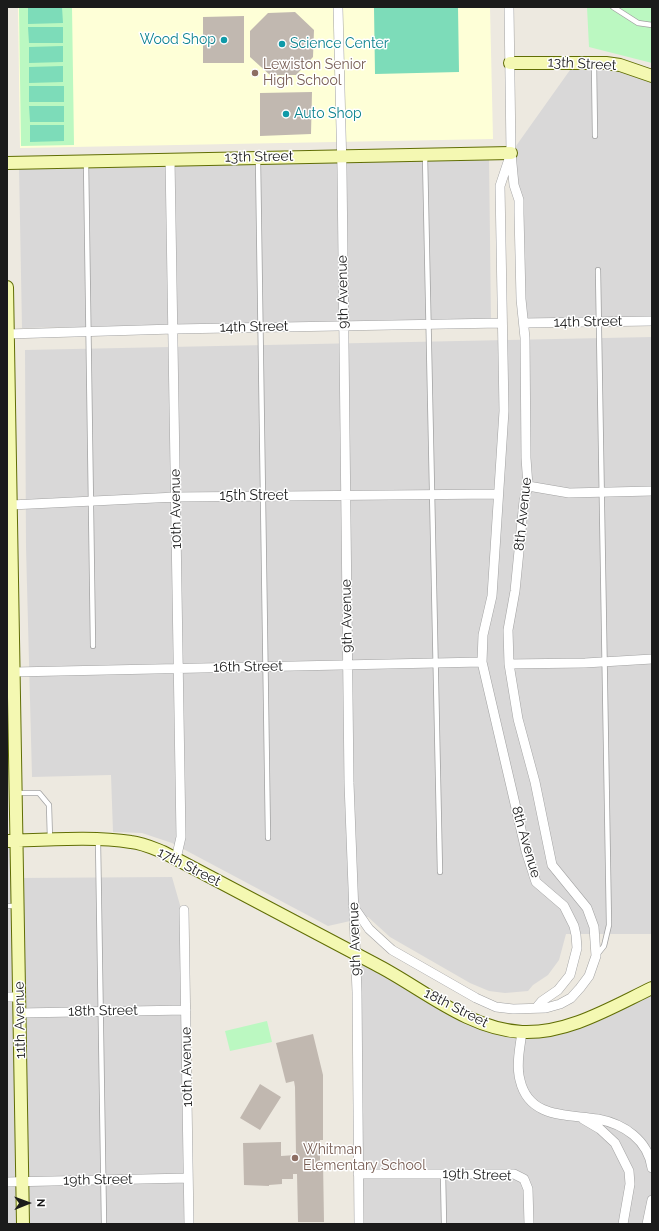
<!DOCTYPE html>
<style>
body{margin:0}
#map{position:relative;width:659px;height:1231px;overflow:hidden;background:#ede9e0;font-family:Raleway,sans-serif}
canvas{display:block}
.frame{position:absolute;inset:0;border:8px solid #1b1b1b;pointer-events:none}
.north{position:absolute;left:8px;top:1183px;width:40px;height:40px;-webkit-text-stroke:3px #fff;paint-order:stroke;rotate:89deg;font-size:11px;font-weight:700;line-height:16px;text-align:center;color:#1b1b1b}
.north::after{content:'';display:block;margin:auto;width:14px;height:18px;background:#1b1b1b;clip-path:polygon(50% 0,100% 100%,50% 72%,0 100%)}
</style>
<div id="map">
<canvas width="659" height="1231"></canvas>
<div class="frame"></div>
<div class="north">N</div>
</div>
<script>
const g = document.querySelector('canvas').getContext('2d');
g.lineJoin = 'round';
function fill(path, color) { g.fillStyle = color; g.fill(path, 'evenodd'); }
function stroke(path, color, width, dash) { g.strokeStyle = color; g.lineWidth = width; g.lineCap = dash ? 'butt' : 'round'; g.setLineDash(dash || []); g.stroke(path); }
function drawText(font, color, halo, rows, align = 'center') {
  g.font = font + ' Raleway,sans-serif'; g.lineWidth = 3; g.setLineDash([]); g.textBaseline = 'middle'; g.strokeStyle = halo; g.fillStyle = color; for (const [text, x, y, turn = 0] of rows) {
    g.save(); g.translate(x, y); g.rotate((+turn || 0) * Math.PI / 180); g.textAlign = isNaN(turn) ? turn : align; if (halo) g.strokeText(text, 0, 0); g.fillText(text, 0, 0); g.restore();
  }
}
const residential = new Path2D(`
 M575,63L652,76V321L524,323L519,213L511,153Z
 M489,159L491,320L22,328L19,167Z
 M652,337V934H566L559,960L548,975L533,985L528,991L505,993L489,991L470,983L390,937L368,917L328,926L172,843L142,833L113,832L111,775L32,777L26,547L25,350Z
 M7,841H17V878L172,877L184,919L189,1224H7Z
 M355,954L480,1023L540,1031L652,988V1224H359Z`);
const education = new Path2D(`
 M18,7H490L493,139L20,148Z`);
const park = new Path2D(`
 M19,7H72L74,145L21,146Z
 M587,7H652V63L589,47Z
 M267,1021L272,1042L230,1051L225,1031Z`);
const pitch = new Path2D(`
 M62,7L63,23L28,24V8Z
 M458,7L459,72L375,74L374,8Z
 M28,27H63V43H29Z
 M63,46V62L29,63V47Z
 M63,66V82L29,83V67Z
 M29,86H64V102H29Z
 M29,106H64V122H30Z
 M30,125H64V141L30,142Z`);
const building = new Path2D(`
 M295,12L314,30L313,57L296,75H270L250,57V31L268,13Z
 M244,16V63H203V17Z
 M312,92L311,134L260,136V93Z
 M313,1034L323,1075V1140H320V1161H323L324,1222H298L297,1174H293V1179H282V1184L269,1185V1186L244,1185L243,1143L281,1142V1156L296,1155L295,1087L294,1081L286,1083L276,1043Z
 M260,1084L281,1097L260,1130L240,1118Z`);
const lane = new Path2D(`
 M613,7L638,23L652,25
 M594,64L595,136
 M425,156L440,872
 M258,159L268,838
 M86,161L93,646
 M17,793H39L49,805L50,839
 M98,840L104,1224
 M7,906H16
 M596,956L604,946L609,925L598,270
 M443,1174L444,1224`);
const street = new Path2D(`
 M338,7L342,170L349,783L357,992L359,1224
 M510,156L500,186L504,411L492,596L483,635L482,662L526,851L536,882L564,906L574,926L576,935L577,948L570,975L558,990L542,1001L537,1007
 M170,159L181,837L176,859
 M524,323L652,321
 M8,334L174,329L501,323
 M528,486L569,493L652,491
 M11,505L176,497L498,494
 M509,664L585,663L652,659
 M14,672L482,662
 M353,906L369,929L392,950L476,998L496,1007L513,1009L546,1008L560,1004L571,998L580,988L589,976L596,956L594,927L587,908L552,865L535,782L518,719L509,664L508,630L515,591L524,501L528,486L526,458L525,338L521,299L519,213V200L514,185L511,153L509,7
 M184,910L189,1224
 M7,997H19
 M20,1013L186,1010
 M522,1032C520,1047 516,1065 520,1080C529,1119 567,1114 598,1119C624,1124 648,1140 652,1168
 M583,1119L600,1129L615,1143L629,1171L630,1184L623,1224
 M358,1174H514L524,1179L528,1189L529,1224
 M7,1182L188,1178
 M647,1224L652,1200`);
const secondary = new Path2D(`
 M510,63H606L620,65L652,76
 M7,163L511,153
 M7,287L23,1224
 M7,841C46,840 93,836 131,842C142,843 153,848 163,852C234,889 304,927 375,964C422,988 467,1029 522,1032C568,1034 612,1007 652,988`);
const markers = [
 [224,40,4,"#0f9aa8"],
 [282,44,4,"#0f9aa8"],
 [255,73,4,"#8d6e63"],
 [286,114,4,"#0f9aa8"],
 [295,1158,4,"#8d6e63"]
];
const cultureNames = [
 ["Wood Shop",216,40,"right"],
 ["Science Center",290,44],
 ["Auto Shop",294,114]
];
const streetNames = [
 ["13th Street",582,64,3],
 ["13th Street",259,157,-1],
 ["9th Avenue",343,292,-91],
 ["14th Street",588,322,-1],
 ["14th Street",254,327,-1],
 ["15th Street",254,496],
 ["10th Avenue",176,509,-91],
 ["8th Avenue",523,514,-84],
 ["9th Avenue",347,616,-91],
 ["16th Street",248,667,-1],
 ["8th Avenue",526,842,74],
 ["17th Street",189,867,27],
 ["9th Avenue",355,939,-92],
 ["18th Street",456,1008,27],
 ["18th Street",103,1011,-1],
 ["11th Avenue",20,1020,-91],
 ["10th Avenue",187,1067,-91],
 ["19th Street",477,1175,2],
 ["19th Street",98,1180,-1]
];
const educationNames = [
 ["Lewiston Senior",263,65],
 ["High School",263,81],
 ["Whitman",303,1150],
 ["Elementary School",303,1166]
];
fill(residential, '#d9d8d8');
fill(education, '#feffd7');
fill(park, '#bbf8c1');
fill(pitch, '#7ddcb9');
fill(building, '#c1b8b0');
stroke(lane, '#a2a2a2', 6);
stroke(street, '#a2a2a2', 10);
stroke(secondary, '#616e05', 14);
stroke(lane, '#fff', 4.5);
stroke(street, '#fff', 9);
stroke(secondary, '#f4f8b2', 12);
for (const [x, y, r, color] of markers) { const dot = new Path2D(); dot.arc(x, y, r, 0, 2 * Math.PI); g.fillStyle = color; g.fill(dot); stroke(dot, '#fff', 1.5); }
drawText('14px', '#0d838f', '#fff', cultureNames, 'left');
drawText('14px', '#1b1b1b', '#fff', streetNames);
drawText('14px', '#785e54', '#fff', educationNames, 'left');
</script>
